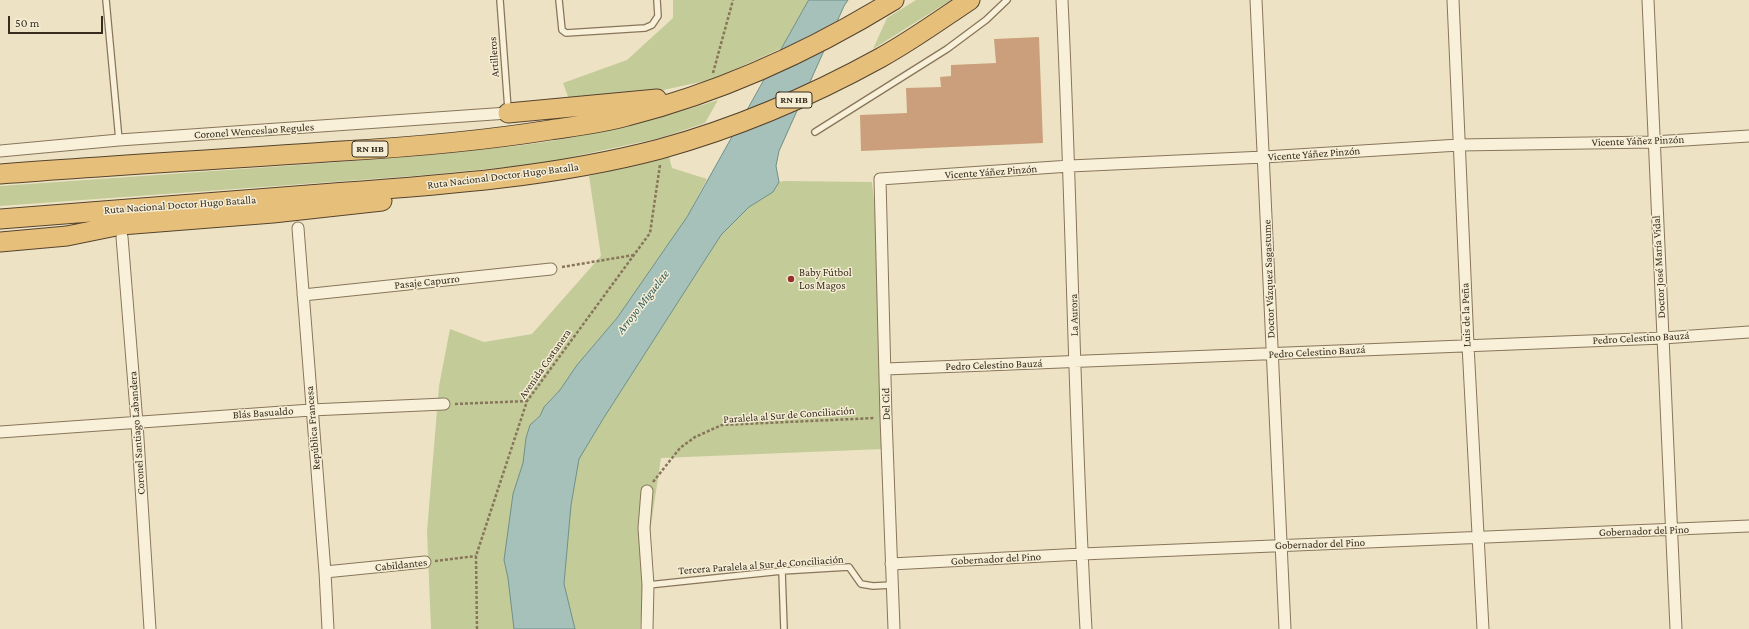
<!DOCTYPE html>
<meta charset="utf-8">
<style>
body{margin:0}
#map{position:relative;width:1749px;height:629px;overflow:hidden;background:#ede3c4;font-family:"Crimson Pro",serif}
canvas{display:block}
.scale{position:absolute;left:8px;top:16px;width:95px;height:18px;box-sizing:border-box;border:2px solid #382c1f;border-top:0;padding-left:5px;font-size:12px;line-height:14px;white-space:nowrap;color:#382c1f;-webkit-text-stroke:3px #f5edd4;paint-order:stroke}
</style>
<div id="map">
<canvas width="1749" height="629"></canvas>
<div class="scale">50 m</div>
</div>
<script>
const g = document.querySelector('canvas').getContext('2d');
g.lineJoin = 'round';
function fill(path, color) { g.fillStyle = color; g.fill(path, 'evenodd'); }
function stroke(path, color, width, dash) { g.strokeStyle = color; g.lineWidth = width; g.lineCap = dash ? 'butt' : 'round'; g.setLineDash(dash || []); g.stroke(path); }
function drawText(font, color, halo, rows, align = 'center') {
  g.font = font + ' "Crimson Pro",serif'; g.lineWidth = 3; g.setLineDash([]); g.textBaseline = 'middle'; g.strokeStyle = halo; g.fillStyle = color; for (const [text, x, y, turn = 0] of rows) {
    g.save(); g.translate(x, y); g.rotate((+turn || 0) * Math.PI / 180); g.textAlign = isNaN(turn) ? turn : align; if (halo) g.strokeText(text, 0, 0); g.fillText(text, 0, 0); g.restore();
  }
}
const green = new Path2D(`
 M673,0H809L782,48L714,79L645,94L570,102L563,83L627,60L673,18Z
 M916,0H951L873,49L887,18Z
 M718,100L705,123L660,138L539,164L414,176L0,206V186C104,179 208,171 313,164C380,159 448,154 516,146C584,138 653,121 718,100Z
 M669,156L672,168L707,179L687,217L617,318L577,365L560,390L544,407L540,416L530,425L526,438L523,463L513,494L504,560L508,578L514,629H431L427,531L439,386L450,329L484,342L532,334L601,256L589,176Z
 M784,181L872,182L875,210L883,449L661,458L645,565L640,629H575L564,584L571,505L579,459L603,419L721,235L749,207L773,192L779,182Z`);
const water = new Path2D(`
 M809,0H848L844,6L779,151L776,166L779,182L773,192L749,207L721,235L603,419L579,459L571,505L564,584L575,629H514L508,578L504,560L513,494L523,463L526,438L530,425L540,416L544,407L560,390L577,365L617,318L687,217Z`);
const building = new Path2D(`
 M1039,37L1043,143L861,151L860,115L907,113L906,88L941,87L940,77L951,76V65L996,63L994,39Z`);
const path = new Path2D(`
 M713,73L733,0
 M562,267L634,255
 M455,404L527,401
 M653,482L680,448L695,437L722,425L875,418
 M435,561L476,556
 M477,629L476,556L527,401L650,233L660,165`);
const service = new Path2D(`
 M106,0L119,140
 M500,0L508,109
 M559,0L562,30L566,33L645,28L652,25L658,16L657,0
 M815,132L947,49L986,20L1007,0
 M782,571L784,629
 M648,585L782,571L849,567L861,584L873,586L892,585`);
const minor = new Path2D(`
 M1062,0C1072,210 1074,419 1086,629
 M1256,0L1285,629
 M1453,0L1468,345L1483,629
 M1648,0L1676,629
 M0,151L119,140L508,113
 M298,228L325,572L328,629
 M122,237L137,423L150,629
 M303,295L551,269
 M886,369L1663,338L1749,332
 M0,432L311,410L444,404
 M647,491L644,528L648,585L647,629
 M891,564L1082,554L1749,526
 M325,572L425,562
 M894,629L886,417L880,179L1070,166L1264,157L1459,145L1653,142L1749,136`);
const trunk = new Path2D(`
 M508,113L657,99
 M0,174C114,165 228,159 342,151C412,147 481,141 550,130C576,126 602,123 627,116C722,92 811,51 894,0
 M0,219C111,210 223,202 334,193C443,185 554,177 660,149C736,128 811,96 880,58C911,41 940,20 970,0
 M0,242L67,236L121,225L273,213L382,201`);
const markers = [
 [791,279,4,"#962f2c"]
];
const shields = [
 [794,100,36],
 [370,149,36]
];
const shieldNames = [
 ["RN HB",794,100],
 ["RN HB",370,149]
];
const streetNames = [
 ["Artilleros",494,57,-94],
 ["Coronel Wenceslao Regules",254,131,-4],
 ["Vicente Yáñez Pinzón",1638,141,-2],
 ["Vicente Yáñez Pinzón",1314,154,-4],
 ["Vicente Yáñez Pinzón",991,172,-4],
 ["Ruta Nacional Doctor Hugo Batalla",503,176,-7],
 ["Ruta Nacional Doctor Hugo Batalla",180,205,-4],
 ["Doctor José María Vidal",1659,267,-93],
 ["Doctor Vázquez Sagastume",1269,279,-92],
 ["Pasaje Capurro",427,282,-6],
 ["La Aurora",1074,315,-91],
 ["Luis de la Peña",1466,315,-92],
 ["Pedro Celestino Bauzá",1641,338,-3],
 ["Pedro Celestino Bauzá",1317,352,-3],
 ["Avenida Costanera",545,364,-55],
 ["Pedro Celestino Bauzá",994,365,-2],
 ["Del Cid",886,404,-91],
 ["Blás Basualdo",263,413,-4],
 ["Paralela al Sur de Conciliación",789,415,-4],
 ["República Francesa",313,428,-95],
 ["Coronel Santiago Labandera",137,433,-94],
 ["Gobernador del Pino",1644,531,-2],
 ["Gobernador del Pino",1320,544,-2],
 ["Gobernador del Pino",996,559,-3],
 ["Cabildantes",401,565,-6],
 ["Tercera Paralela al Sur de Conciliación",761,565,-4]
];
const poiNames = [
 ["Baby Fútbol",799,273],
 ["Los Magos",799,286]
];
const waterNames = [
 ["Arroyo Miguelete",643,302,-52]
];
fill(green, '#c3cb98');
fill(water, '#a6c1ba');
stroke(water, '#6d8f88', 1);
fill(building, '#cb9f7b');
stroke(service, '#88755b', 8);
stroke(minor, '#88755b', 13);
stroke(trunk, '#56432f', 21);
stroke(path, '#88755b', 2.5, [3, 2]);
stroke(service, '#f8f0d8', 5.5);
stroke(minor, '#f8f0d8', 11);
stroke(trunk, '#e6c07a', 19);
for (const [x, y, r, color] of markers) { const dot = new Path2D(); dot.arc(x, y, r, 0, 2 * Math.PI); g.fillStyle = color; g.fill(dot); stroke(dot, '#f5edd4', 1.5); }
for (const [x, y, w] of shields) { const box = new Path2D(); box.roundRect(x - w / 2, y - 8, w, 16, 3); g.fillStyle = '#f5edd4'; g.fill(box); stroke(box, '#382c1f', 1); }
drawText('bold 10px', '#382c1f', null, shieldNames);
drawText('11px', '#382c1f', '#f5edd4', streetNames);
drawText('11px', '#382c1f', '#f5edd4', poiNames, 'left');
drawText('italic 12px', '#2e5857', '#f5edd4', waterNames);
</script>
